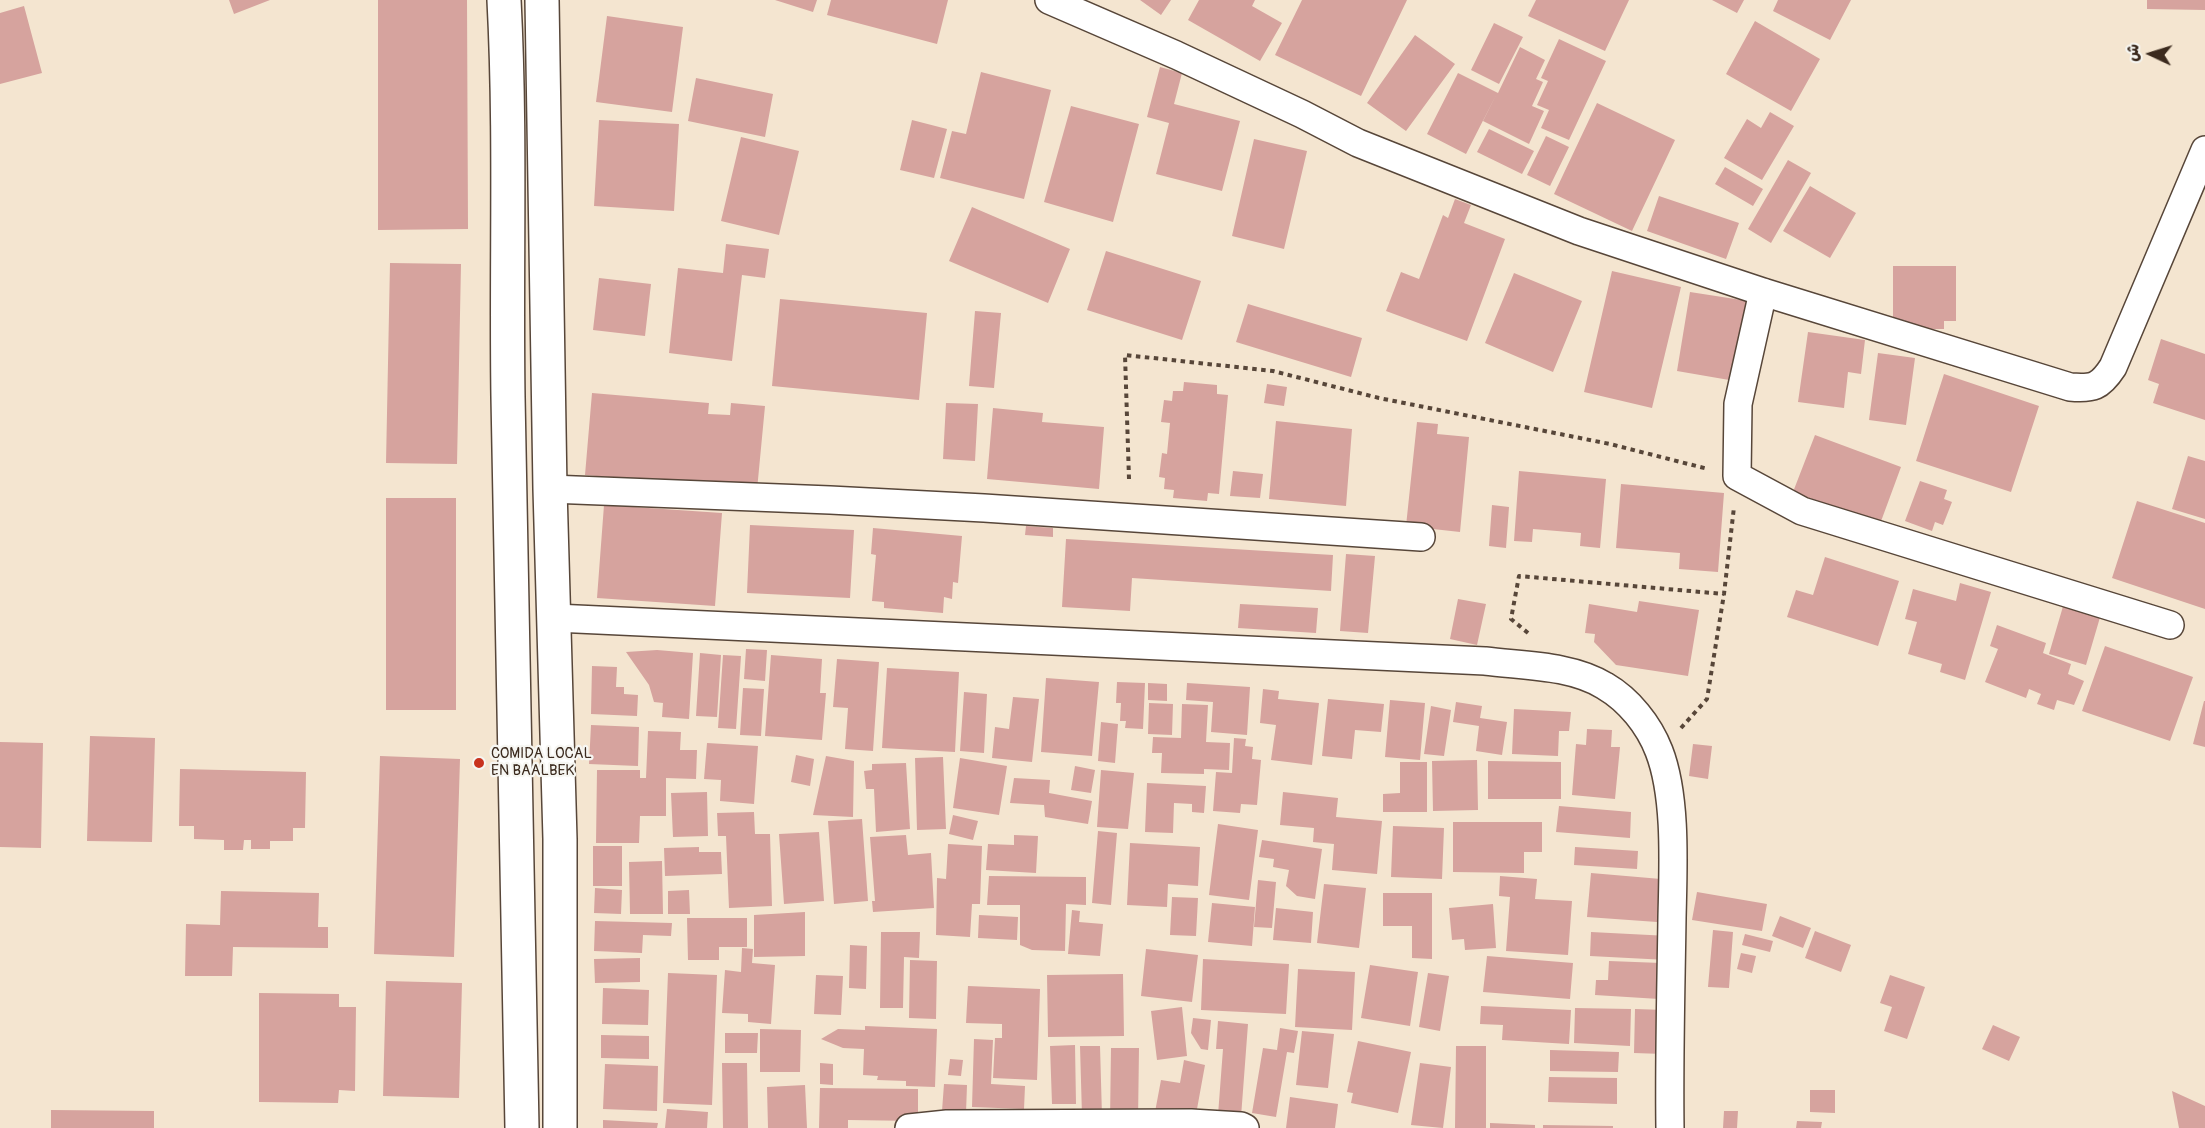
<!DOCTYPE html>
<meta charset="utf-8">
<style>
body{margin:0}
#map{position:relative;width:2205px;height:1128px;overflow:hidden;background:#f4e5d0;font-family:Pangolin,"Playpen Sans Arabic",sans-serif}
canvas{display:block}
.north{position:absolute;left:2121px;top:24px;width:60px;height:60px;-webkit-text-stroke:4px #f6f6f2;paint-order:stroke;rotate:274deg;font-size:16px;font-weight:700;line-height:24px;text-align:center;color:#3b2a1e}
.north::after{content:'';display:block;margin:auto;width:21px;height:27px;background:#3b2a1e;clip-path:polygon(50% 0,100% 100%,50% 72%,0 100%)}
</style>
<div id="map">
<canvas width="2205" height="1128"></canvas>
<div class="north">ش</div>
</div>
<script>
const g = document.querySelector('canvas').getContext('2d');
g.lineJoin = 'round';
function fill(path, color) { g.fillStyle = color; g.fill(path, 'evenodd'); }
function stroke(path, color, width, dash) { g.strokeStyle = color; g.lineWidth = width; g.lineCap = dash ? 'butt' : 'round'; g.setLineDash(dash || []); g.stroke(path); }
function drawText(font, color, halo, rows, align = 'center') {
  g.font = font + ' Pangolin,sans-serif'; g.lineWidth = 4.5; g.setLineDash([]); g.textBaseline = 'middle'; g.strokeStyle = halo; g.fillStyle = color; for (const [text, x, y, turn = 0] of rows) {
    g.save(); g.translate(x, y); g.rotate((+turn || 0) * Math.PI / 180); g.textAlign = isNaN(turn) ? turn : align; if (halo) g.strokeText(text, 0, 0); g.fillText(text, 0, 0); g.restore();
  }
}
const building = new Path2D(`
 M229,0H270L234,14Z
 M378,0H467L468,229L378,230Z
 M775,0H817L813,12Z
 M831,0H948L937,44L827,15Z
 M1140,0H1171L1161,15Z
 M1199,0H1255L1252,6L1282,23L1260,61L1188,20Z
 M1302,0H1407L1361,96L1275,55Z
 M1536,0H1629L1605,51L1528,16Z
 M1712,0H1744L1737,13Z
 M1778,0H1851L1830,40L1773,11Z
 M2147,0H2205V10L2147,9Z
 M24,6L42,73L0,84V13Z
 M607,16L683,27L672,112L596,102Z
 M1755,21L1820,59L1791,111L1726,74Z
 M1494,23L1523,37L1499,84L1471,70Z
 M1415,35L1455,64L1406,131L1367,103Z
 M1559,39L1606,61L1569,140L1541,128L1549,110L1537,105L1548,81L1541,78Z
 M1520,47L1545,60L1536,79L1543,82L1532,106L1544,111L1529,144L1483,121L1496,95L1466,154L1427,134L1458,73L1498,93Z
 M1160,67L1182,73L1174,104L1240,121L1222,191L1156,174L1169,123L1147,117Z
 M981,72L1051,90L1024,199L940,178L952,131L966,134Z
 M696,78L773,94L765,137L688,121Z
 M1597,103L1675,140L1632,231L1554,194Z
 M1071,106L1139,124L1113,222L1044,202Z
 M1770,112L1794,126L1762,180L1724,158L1747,119L1761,128Z
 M599,120L679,124L674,211L594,206Z
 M912,120L947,129L934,178L900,170Z
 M1489,129L1534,151L1522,174L1477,152Z
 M1546,136L1569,147L1550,186L1527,175Z
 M741,137L799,151L779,235L721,221Z
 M1254,139L1307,151L1284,249L1232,236Z
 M1788,160L1811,173L1771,243L1748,229Z
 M1725,167L1763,189L1753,206L1715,184Z
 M1810,186L1856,213L1830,258L1783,231Z
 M1659,196L1739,223L1726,259L1647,231Z
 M1455,199L1471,205L1464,223L1505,239L1467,341L1386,311L1401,272L1419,279L1443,215L1448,218Z
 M972,207L1070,249L1048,303L949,261Z
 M726,244L769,249L765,278L742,275L732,361L669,353L678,268L723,273Z
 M1106,251L1201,281L1182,340L1087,310Z
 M390,263L461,264L457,464L386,463Z
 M1893,266H1956V321H1944V329H1905V320H1893Z
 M1612,271L1681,287L1652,408L1584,392Z
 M1514,273L1582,301L1553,372L1485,343Z
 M599,278L651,284L645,336L593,330Z
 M1690,292L1748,301L1735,381L1677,371Z
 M780,299L927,313L919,400L772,386Z
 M1248,304L1362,338L1351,377L1236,342Z
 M975,311L1001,313L994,388L969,386Z
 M1808,332L1865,340L1861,374L1848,372L1844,408L1798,402Z
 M2161,339L2205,354V420L2153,403L2159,384L2148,380Z
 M1878,353L1915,358L1906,425L1869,420Z
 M1944,374L2039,406L2011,492L1916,461Z
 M1184,382L1217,385V394L1228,395L1219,494L1208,493L1207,501L1173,498L1174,490L1164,489L1165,478L1159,477L1162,453L1167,454L1170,423L1161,422L1164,400L1172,401L1173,391H1183Z
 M1267,384L1287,387L1284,406L1264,403Z
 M592,393L709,403L708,414L730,415L731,403L765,406L757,490L585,475Z
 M946,403L978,404L975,461L943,459Z
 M993,408L1043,413L1042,422L1104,427L1099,489L987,479Z
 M1276,421L1352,429L1346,506L1269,499Z
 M1417,422L1438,424L1437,434L1469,437L1460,532L1406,526Z
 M1815,435L1901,467L1880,524L1793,492Z
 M2188,456L2205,461V519L2172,509Z
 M1233,471L1263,474L1260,498L1230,496Z
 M1519,471L1606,479L1600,548L1580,546L1581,533L1533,529L1532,542L1514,541Z
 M1920,481L1947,490L1944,499L1952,502L1943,525L1935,522L1932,531L1905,521Z
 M1621,484L1724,493L1718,572L1679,569L1680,553L1616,548Z
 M386,498H456V710H386Z
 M2137,501L2205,523V609L2112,578Z
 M604,505L722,513L715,606L597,598Z
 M1492,505L1509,507L1506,548L1489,546Z
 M750,525L854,530L850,598L747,593Z
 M1026,526L1053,528V537L1025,535Z
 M873,528L962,536L958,583L953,582L952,599L944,597L943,613L884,608V602L872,601L876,555L871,554Z
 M1066,539L1333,555L1331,591L1132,578L1130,611L1062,607Z
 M1346,554L1375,556L1368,633L1340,631Z
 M1825,557L1899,581L1878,646L1787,617L1796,590L1813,595Z
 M1960,583L1991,592L1965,680L1940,672L1942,664L1908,654L1917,622L1905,619L1913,589L1956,601Z
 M1458,599L1486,604L1477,645L1450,639Z
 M1639,601L1699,610L1688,676L1616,665L1594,642L1595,634L1585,633L1589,604L1637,612Z
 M2064,603L2101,614L2086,665L2049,654Z
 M1240,604L1318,608L1316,633L1238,628Z
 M1997,625L2046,643L2043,653L2071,664L2068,674L2084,681L2074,705L2057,700L2054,710L2037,704L2041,694L2029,689L2026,698L1985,682L1998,649L1990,646Z
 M2105,646L2193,677L2170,741L2082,711Z
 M746,649L767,650L765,681L744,679Z
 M657,650L693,653L689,719L662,717L663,703L654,702L649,685L626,652Z
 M700,653L721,655L717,717L696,716Z
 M723,655L741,656L736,729L718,728Z
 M771,655L822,659L820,693H826L822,740L765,736Z
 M837,659L879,662L873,751L845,749L848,708L833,707Z
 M592,666L617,667L616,687H624V694L638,695L637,716L591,714Z
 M887,668L959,672L955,752L882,748Z
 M1046,678L1099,682L1092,756L1041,752Z
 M1117,682L1145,683L1143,729L1125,728L1126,721H1120L1121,703H1116Z
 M1148,683L1167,684V701L1148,700Z
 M1187,683L1250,687L1247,735L1211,732L1213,702L1186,700Z
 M743,688L764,689L761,736L740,735Z
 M1263,689L1279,691L1278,699L1319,703L1312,765L1271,760L1276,725L1260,723Z
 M964,692L987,694L984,753L960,751Z
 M1013,697L1039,699L1032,762L992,758L995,727L1009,729Z
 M1328,699L1384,704L1381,732L1355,730L1352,759L1322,756Z
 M1390,700L1425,703L1420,760L1385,757Z
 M2204,701H2205V747L2193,744Z
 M1456,702L1482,706L1480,718L1507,722L1502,755L1476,751L1479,726L1453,722Z
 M1149,703L1173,704L1172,735L1148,734Z
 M1182,704L1208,705L1206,742L1230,743L1229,770L1204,769V774L1161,773L1162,753H1152L1153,737L1181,738Z
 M1431,706L1451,710L1444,756L1424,754Z
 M1514,709L1571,712L1569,731H1559L1558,756L1512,754Z
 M1101,722L1118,724L1115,763L1098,761Z
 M591,725L639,727L638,766L589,764Z
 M1587,729L1612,730L1611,747H1620L1615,799L1572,795L1576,744L1586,745Z
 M648,731L681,732L680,750H697L696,779L666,778V816H640L639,843H596L597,770H640V778H646Z
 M90,736L155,738L152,842L87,841Z
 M1234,738L1246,739L1245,746L1253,747L1252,759L1261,760L1257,805L1241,804L1240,813L1213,811L1216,772L1232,773Z
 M0,742L43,743L41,848L0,847Z
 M707,743L758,746L754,804L720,801L721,780L704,779Z
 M1693,744L1712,746L1708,779L1689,776Z
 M796,755L814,759L810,786L791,782Z
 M380,756L460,759L454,957L374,954Z
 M826,756L854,761L853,817L813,815Z
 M943,757L946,829L917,830L915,758Z
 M960,758L1007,766L999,815L953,808Z
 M1477,760L1478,810L1433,811L1432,761Z
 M1488,761L1561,762V799H1488Z
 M1400,762H1427V812H1383V794L1400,793Z
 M906,763L910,829L876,832L874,789H866L864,771L872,770V764Z
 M1075,766L1095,770L1091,793L1071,790Z
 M180,769L306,772L305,828H293V841H270V849H251V840H244L243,850H224V840L194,839V826H179Z
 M1101,770L1134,773L1128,829L1097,827Z
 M1014,778L1050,780L1049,793L1092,801L1088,824L1045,817L1044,805L1010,803Z
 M1147,783L1206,786L1204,813L1192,812V804L1174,803L1173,833L1145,832Z
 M707,792L708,836L673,837L671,793Z
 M1283,792L1338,798L1336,817L1382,821L1377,874L1332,870L1334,844L1313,842L1314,828L1280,825Z
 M1559,806L1631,812L1630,838L1556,832Z
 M754,812L755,834H770L772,906L729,908L726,836H718L717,813Z
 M953,815L978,821L973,840L949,834Z
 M862,819L868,901L834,904L828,821Z
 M1453,822H1542V852H1524V873L1453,872Z
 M1218,824L1258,830L1249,900L1209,895Z
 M1393,826L1444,828L1442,879L1391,877Z
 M1098,831L1117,833L1111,905L1092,903Z
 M819,832L824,901L784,904L779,834Z
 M906,835L908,855L931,853L934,908L873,912L872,901H875L870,837Z
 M1014,835L1038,836L1036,873L986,870L988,844L1014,845Z
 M1262,840L1322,849L1315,899L1297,896L1286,886L1289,870L1273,867L1274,859L1259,857Z
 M1130,843L1200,847L1198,886L1168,884L1167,907L1127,905Z
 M948,844L982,846L980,904H972L970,937L936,935L937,878L946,879Z
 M593,846H622V886H593Z
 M699,847V852H721L722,874L665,876L664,848Z
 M1575,847L1638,851L1637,869L1574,865Z
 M662,861L663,914H630L629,862Z
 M1591,873L1661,879L1657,922L1587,917Z
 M989,876L1086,877V905L1066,904L1065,951L1032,950L1020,945V905H987Z
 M1500,876L1537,879L1535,899L1572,901L1568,955L1506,951L1510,897L1499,896Z
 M1258,880L1276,882L1272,928L1254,927Z
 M1324,884L1366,888L1359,948L1317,943Z
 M595,888L622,890L621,914L594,913Z
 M689,890L690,914H668V891Z
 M221,891L319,893L318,927H328V948L233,947L232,976H185L186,924L220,925Z
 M1697,892L1767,904L1762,931L1692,920Z
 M1383,893H1432V959L1412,958V926H1383Z
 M1172,897L1198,898L1196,936L1170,935Z
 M1212,903L1255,907L1252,946L1208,942Z
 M1493,904L1496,948L1465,950L1464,939L1452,940L1449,908Z
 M1276,908L1313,912L1311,943L1273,940Z
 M1072,910L1080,911L1079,922L1103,924L1100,956L1068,954Z
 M805,912V956L754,957V915Z
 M979,915L1018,917L1017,940L978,938Z
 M1780,916L1811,928L1803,948L1772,936Z
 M687,918H747V947H719V960H688Z
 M595,921L672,923L671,936L643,935L642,953L594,951Z
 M1713,930L1733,932L1729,988L1708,987Z
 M1815,931L1851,945L1841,972L1805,958Z
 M881,932H920L919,958L904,957L903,1008H880Z
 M1591,932L1669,936L1667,960L1590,956Z
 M1745,934L1773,941L1770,952L1742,945Z
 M850,945L867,946L866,989L849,988Z
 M742,948L753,949L752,963L775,965L771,1024L748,1022V1014L722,1013L725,970L741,972Z
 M1146,949L1198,955L1192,1002L1141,996Z
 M1741,953L1756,956L1752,973L1737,969Z
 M1487,956L1573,963L1570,999L1483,992Z
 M640,958V982L595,983L594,959Z
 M1203,959L1289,964L1286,1014L1201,1010Z
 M910,960L937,961L936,1019L909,1018Z
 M1609,961L1661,963L1659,999L1595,995L1596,980H1608Z
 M1370,965L1418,972L1410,1026L1361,1018Z
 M1298,969L1355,972L1352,1030L1295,1027Z
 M668,973L717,975L712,1105L663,1103Z
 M1428,973L1449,976L1440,1031L1419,1027Z
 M1123,974L1124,1036L1048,1037L1047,975Z
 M816,975L843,976L841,1015L814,1014Z
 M1890,975L1925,987L1907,1039L1884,1031L1892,1007L1880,1003Z
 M386,981L462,983L459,1098L383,1096Z
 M968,986L1040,989L1037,1080L993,1078L995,1038H1002V1024L966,1023Z
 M603,988L649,990L648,1025L602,1024Z
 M259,993L339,994V1007H356L355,1091L339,1090L338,1103L259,1102Z
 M1481,1006L1571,1010L1569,1044L1502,1040L1503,1025L1480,1024Z
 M1182,1007L1187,1056L1157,1060L1151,1011Z
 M1575,1008L1631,1009L1630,1046L1574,1043Z
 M1635,1009L1665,1010L1663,1054L1634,1053Z
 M1193,1018L1211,1020L1208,1050L1201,1049L1191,1033Z
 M1218,1021L1248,1024L1241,1117L1218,1115L1223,1049H1216Z
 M1993,1025L2020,1037L2009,1061L1982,1049Z
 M865,1026L937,1029L935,1087L906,1086V1081L877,1080L878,1076L863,1075L864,1049L843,1048L821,1039L838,1029L865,1030Z
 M1280,1028L1298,1031L1294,1053L1287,1052L1276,1117L1252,1113L1263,1048L1277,1050Z
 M760,1029L801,1030L800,1072H760Z
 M1302,1031L1334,1034L1328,1088L1296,1085Z
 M725,1033H758L757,1053H725Z
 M601,1035L649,1036V1059L601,1058Z
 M974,1039L993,1040L991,1084L1025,1086L1024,1109L972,1107Z
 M1358,1041L1411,1052L1398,1113L1351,1103L1353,1093L1347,1092Z
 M1075,1045L1076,1104H1052L1050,1046Z
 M1080,1046H1100L1102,1116H1082Z
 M1456,1046H1486V1128H1455Z
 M1111,1048H1139L1138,1121H1110Z
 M1550,1050L1619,1052L1618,1072L1550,1071Z
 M950,1059L963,1060L961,1076L948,1075Z
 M1184,1060L1205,1065L1195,1120L1155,1112L1161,1080L1180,1083Z
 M722,1063H747L748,1128H723Z
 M820,1063L833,1064V1085L820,1084Z
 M1420,1063L1451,1067L1443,1128L1411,1125Z
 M605,1064L658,1066L657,1111L603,1109Z
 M1549,1077L1617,1078V1104L1548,1102Z
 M944,1084L967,1085L966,1113L942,1111Z
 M805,1085L807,1128H768L767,1087Z
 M820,1088L918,1089V1121L848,1120V1128H819Z
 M1810,1090H1835V1113L1810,1112Z
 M2172,1091L2205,1106V1128H2179Z
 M1290,1097L1338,1104L1335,1128H1286Z
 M667,1109L708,1112L707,1128H665Z
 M51,1110L154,1111V1128H51Z
 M1724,1111H1738L1737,1128H1723Z
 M603,1120L658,1123L657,1128H603Z
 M1797,1121L1822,1122L1821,1128H1796Z
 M1490,1123L1535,1125V1128H1490Z
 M1543,1125L1613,1126V1128H1543Z`);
const path = new Path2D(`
 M1129,479L1125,355L1273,371L1379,398L1610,444L1708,469
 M1528,633L1511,619L1519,576L1724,594
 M1681,728L1707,699L1724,594L1734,507`);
const street = new Path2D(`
 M1049,0L1176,55L1302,114L1358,143L1579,231L1763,292L2070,387C2093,389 2100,387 2113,367L2205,150
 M1763,292L1738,404L1737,476L1802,511L2170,625
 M550,489L830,500L984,508L1421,537
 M555,618L1485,661C1524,666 1571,665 1605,686C1629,700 1649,725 1659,751C1677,797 1673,869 1672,918C1671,988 1669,1058 1670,1128
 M909,1128L947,1124L1191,1123L1241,1126L1245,1128`);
const secondary = new Path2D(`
 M504,0C511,132 506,265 508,397C511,641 519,884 522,1128
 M542,0L550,489L560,839V1128`);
const markers = [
 [479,763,6,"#c8321e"]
];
const poiNames = [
 ["COMIDA LOCAL",491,754],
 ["EN BAALBEK",491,771]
];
fill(building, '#d6a39e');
stroke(street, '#574639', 30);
stroke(secondary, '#574639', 36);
stroke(path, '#574639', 4, [4.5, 4.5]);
stroke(street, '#fff', 27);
stroke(secondary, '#fff', 33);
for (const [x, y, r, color] of markers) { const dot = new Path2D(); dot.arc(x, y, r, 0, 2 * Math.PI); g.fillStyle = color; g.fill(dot); stroke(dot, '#f6f6f2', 2); }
drawText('15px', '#3b2a1e', '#f6f6f2', poiNames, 'left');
</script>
